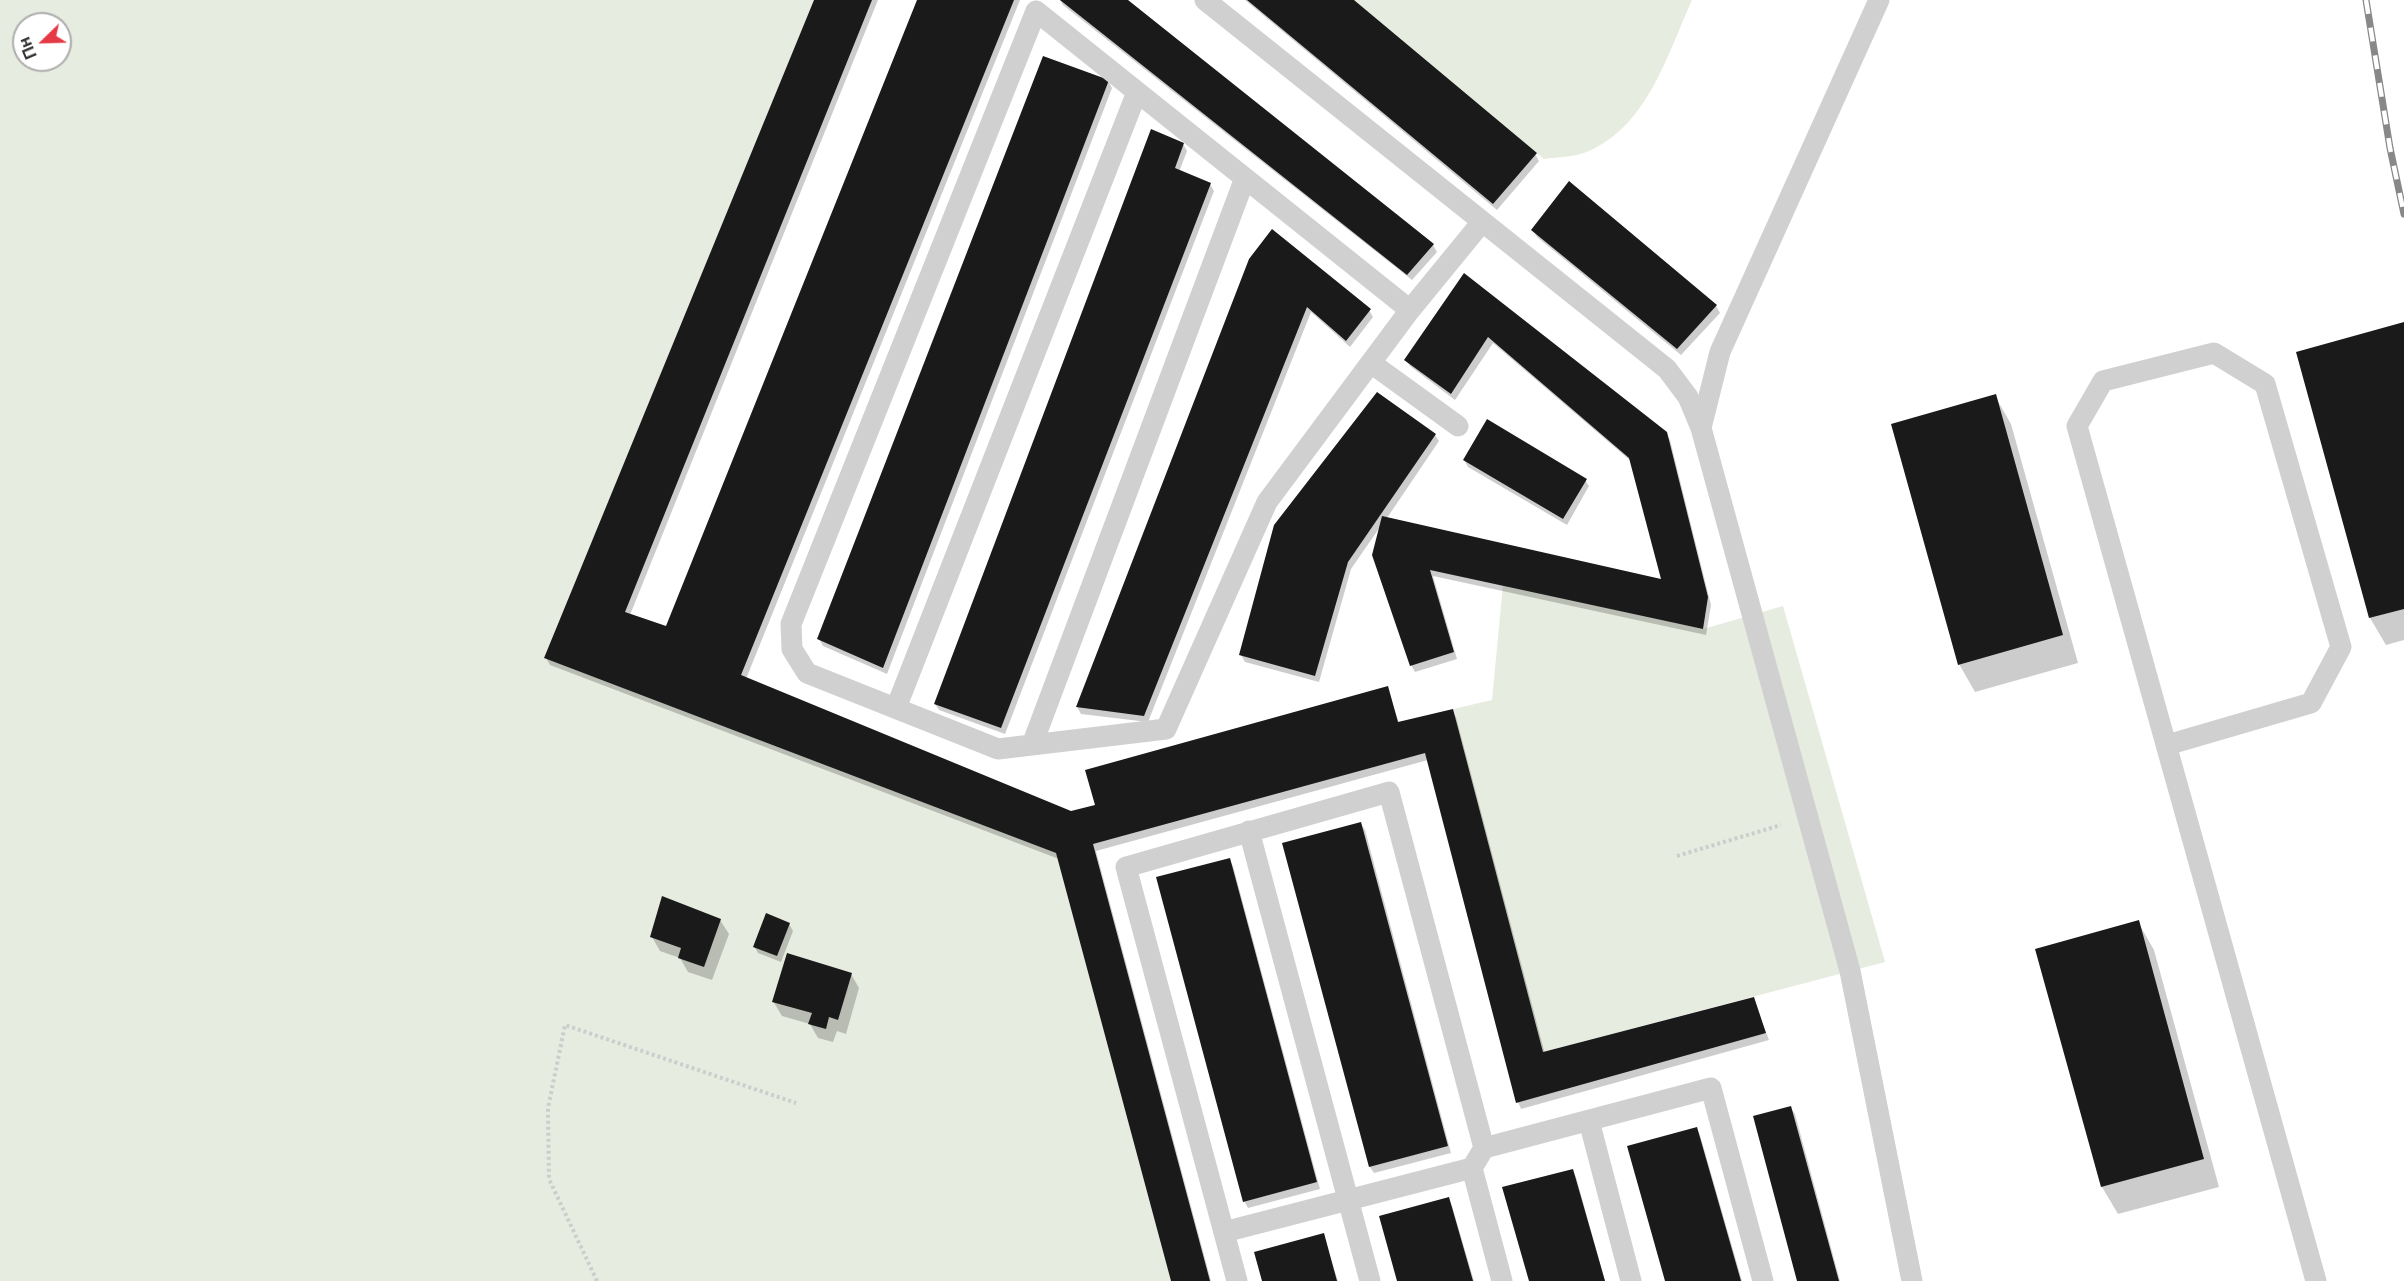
<!DOCTYPE html>
<meta charset="utf-8">
<style>
body{margin:0}
#map{position:relative;width:2404px;height:1281px;overflow:hidden;background:#fff;font-family:Inter,sans-serif}
canvas{display:block}
.north{position:absolute;left:12px;top:12px;width:60px;height:60px;box-sizing:border-box;background:#fff;border:2px solid #adadad;border-radius:50%;rotate:247deg;font-size:16px;font-weight:700;line-height:24px;text-align:center;color:#333}
.north::after{content:'';display:block;margin:auto;width:21px;height:27px;background:#e63946;clip-path:polygon(50% 0,100% 100%,50% 72%,0 100%)}
</style>
<div id="map">
<canvas width="2404" height="1281"></canvas>
<div class="north">Пн</div>
</div>
<script>
const g = document.querySelector('canvas').getContext('2d');
g.lineJoin = 'round';
function fill(path, color) { g.fillStyle = color; g.fill(path, 'evenodd'); }
function stroke(path, color, width, dash) { g.strokeStyle = color; g.lineWidth = width; g.lineCap = dash ? 'butt' : 'round'; g.setLineDash(dash || []); g.stroke(path); }
const green = new Path2D(`
 M0,0H814L544,658L1056,853L1171,1281H0ZM24,24H60V60H24Z
 M1354,0H1692C1667,55 1648,125 1589,151C1576,157 1558,157 1544,159Z
 M1503,585L1703,629L1783,606L1885,962L1543,1052L1453,709L1492,700Z`);
const shadow = new Path2D(`
 M816,0H878L630,615L667,628L919,0H1020L746,679L1071,813L1097,806L1387,688L1399,723L1452,711L1456,717L1545,1054L1753,999L1769,1040L1521,1109L1518,1102L1428,760L1096,851L1211,1281H1173L1059,859L550,665L546,658Z
 M1060,0H1126L1433,245L1437,252L1412,280L1063,5Z
 M1245,0H1352L1535,154L1539,161L1497,210Z
 M1108,81L1112,88L887,674L823,646L819,639Z
 M1183,144L1187,151L1179,172L1210,184L1214,191L1005,734L939,710L935,704Z
 M1533,230L1716,306L1720,313L1681,355L1537,237Z
 M1250,259L1369,310L1373,317L1350,347L1311,312L1148,722L1081,714L1077,707Z
 M1465,275L1666,433L1670,440L1711,605L1706,635L1433,576L1457,659L1415,672L1411,665L1380,527L1351,569L1319,682L1245,662L1241,655L1435,435L1439,441L1387,518L1663,581L1632,462L1493,343L1455,400L1410,366L1406,360Z
 M2404,324V640L2386,645L2370,618L2297,353Z
 M1995,396L2011,424L2078,663L1975,692L1959,664Z
 M1464,460L1585,480L1589,486L1567,525L1468,467Z
 M1361,824L1365,830L1451,1153L1374,1173L1370,1167Z
 M1229,859L1233,866L1320,1189L1248,1208L1244,1201Z
 M720,920L729,934L712,980L688,972L680,958L660,951L652,937Z
 M2138,922L2154,950L2219,1187L2118,1214L2102,1187L2037,950Z
 M789,924L793,931L781,962L758,953L754,946Z
 M851,974L859,988L846,1034L837,1031L833,1042L818,1038L810,1024L782,1016L773,1001Z
 M1791,1108L1795,1114L1840,1281H1799Z
 M1697,1129L1700,1135L1742,1281H1667Z
 M1572,1170L1576,1177L1605,1281H1530Z
 M1448,1199L1452,1206L1474,1281H1399Z
 M1323,1235L1338,1281H1263Z`);
const building = new Path2D(`
 M814,0H872L625,612L666,626L917,0H1014L741,675L1071,811L1095,805L1085,770L1388,686L1398,722L1453,709L1543,1052L1754,997L1766,1033L1516,1103L1425,753L1093,844L1210,1281H1171L1056,853L544,658Z
 M1060,0H1128L1434,244L1407,275Z
 M1247,0H1354L1537,153L1493,204Z
 M1043,56L1109,80L883,668L817,639Z
 M1151,129L1184,143L1175,168L1211,183L1001,728L934,704Z
 M1569,181L1717,305L1677,349L1531,230Z
 M1272,229L1371,309L1346,341L1307,307L1144,716L1076,707L1249,259Z
 M1464,273L1667,432L1708,597L1703,629L1430,570L1454,652L1410,666L1372,555L1382,516L1661,579L1629,458L1488,337L1451,394L1404,360Z
 M2404,322V609L2369,618L2296,352Z
 M1377,392L1436,434L1348,562L1315,676L1239,655L1274,525Z
 M1996,394L2063,635L1958,665L1891,424Z
 M1487,419L1587,479L1563,519L1463,460Z
 M1361,822L1448,1146L1369,1167L1282,843Z
 M1230,858L1317,1182L1243,1202L1156,877Z
 M662,896L721,919L704,967L678,958L681,948L650,937Z
 M766,913L790,923L777,956L753,947Z
 M2139,920L2204,1159L2101,1187L2035,949Z
 M787,953L852,973L838,1020L829,1017L826,1029L808,1024L812,1013L772,1002Z
 M1791,1106L1839,1281H1797L1753,1116Z
 M1697,1127L1741,1281H1665L1627,1146Z
 M1573,1169L1605,1281H1529L1502,1187Z
 M1449,1197L1473,1281H1397L1379,1216Z
 M1324,1233L1337,1281H1262L1254,1252Z`);
const path = new Path2D(`
 M1677,856L1781,825
 M597,1281L549,1179L548,1108L565,1025L796,1103`);
const lane = new Path2D(`
 M1205,0L1667,369L1688,397L1701,428L1850,971L1912,1281
 M1410,310L1036,11L791,624L792,649L807,673L998,749L1166,729L1267,502L1410,310L1482,222
 M1371,363L1458,426
 M1701,428L1720,352L1879,0
 M896,708L1137,92
 M1032,745L1245,178
 M2167,745L2311,703L2341,647L2265,384L2214,353L2103,381L2077,426L2316,1281
 M1249,831L1370,1281
 M1589,1121L1631,1281
 M1224,1232L1472,1168
 M1237,1281L1126,867L1389,792L1484,1148
 M1502,1281L1472,1168L1484,1148L1711,1088L1763,1281`);
const rail = new Path2D(`
 M2366,0L2390,148L2404,214`);
fill(green, '#e6ecdf');
fill(shadow, '#0003');
fill(building, '#1a1a1a');
stroke(path, '#cdcdcd', 4, [3, 3]);
stroke(lane, '#d0d0d0', 21);
stroke(rail, '#888', 7);
stroke(rail, '#fff', 4.5, [14]);
</script>
